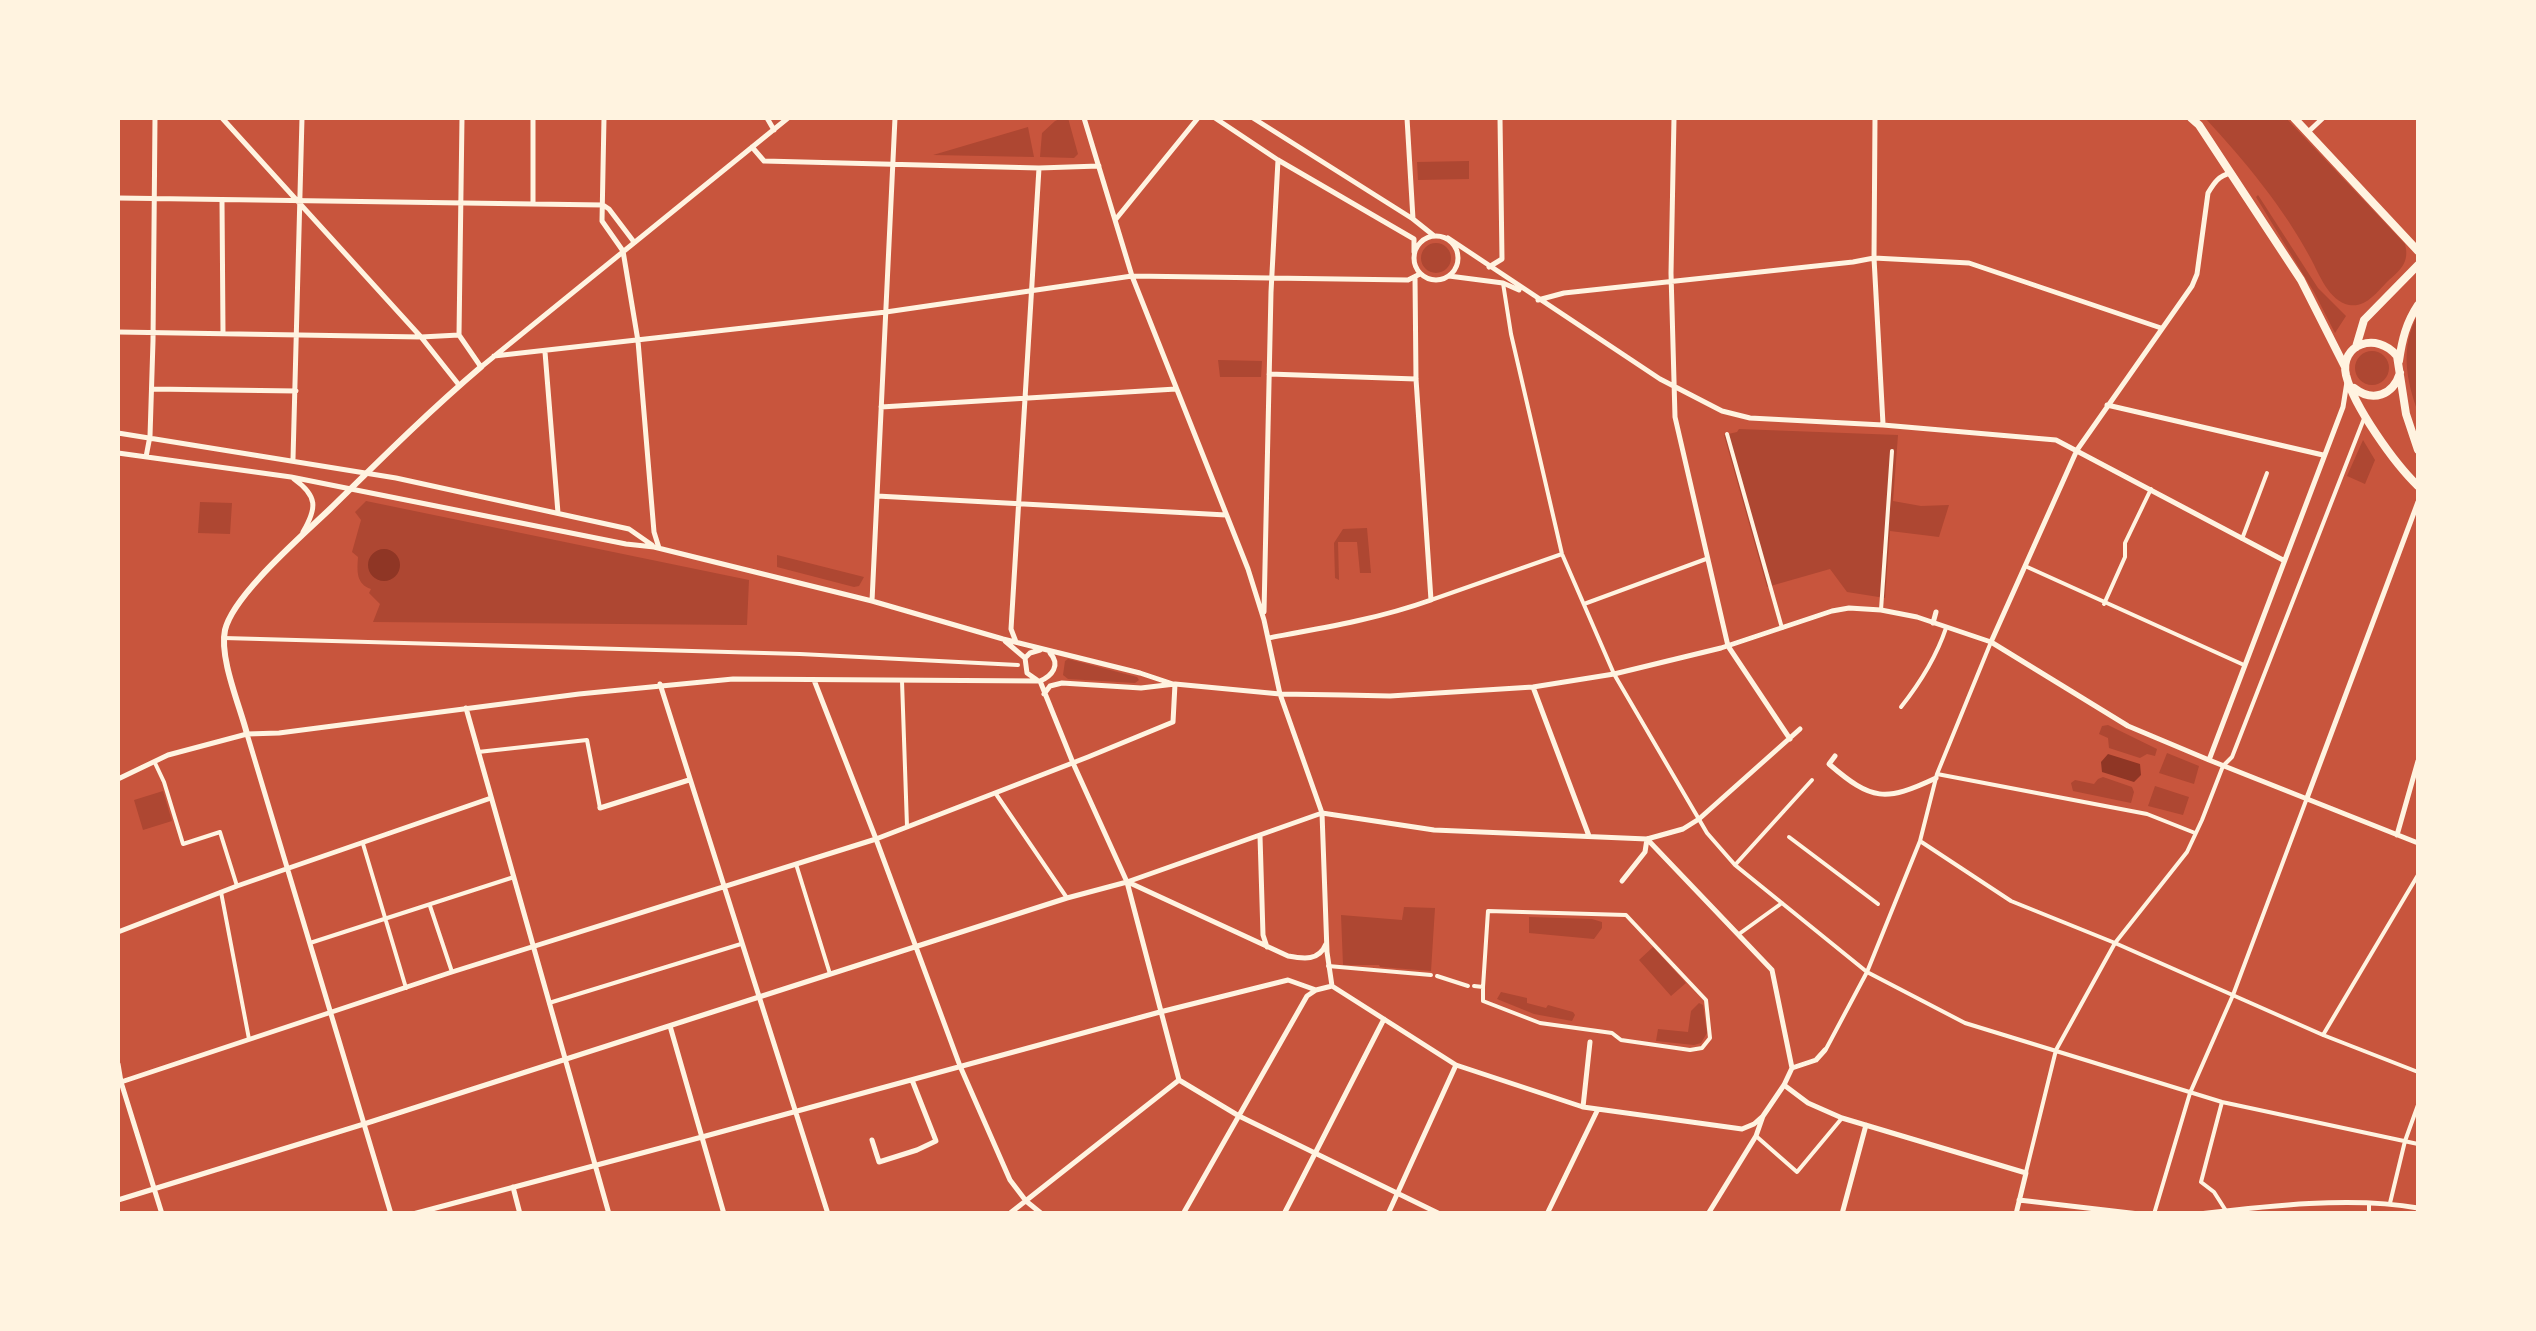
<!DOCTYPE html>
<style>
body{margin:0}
#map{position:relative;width:2536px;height:1331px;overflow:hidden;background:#c8553d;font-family:"PT Sans Narrow",sans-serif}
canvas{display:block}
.frame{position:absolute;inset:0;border:120px solid #fff3e0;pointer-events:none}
</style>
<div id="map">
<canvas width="2536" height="1331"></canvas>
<div class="frame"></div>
</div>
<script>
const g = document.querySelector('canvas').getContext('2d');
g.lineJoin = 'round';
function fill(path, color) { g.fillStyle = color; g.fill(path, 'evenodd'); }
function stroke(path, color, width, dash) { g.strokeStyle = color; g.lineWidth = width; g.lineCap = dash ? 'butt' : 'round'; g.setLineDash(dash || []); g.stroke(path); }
const green = new Path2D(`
 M1062,118H1068L1078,154L1074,158L1040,157L1042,133L1055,121Z
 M2205,118H2286L2405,244C2410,263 2400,270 2387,282C2377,292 2366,308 2349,305C2329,301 2319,274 2311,259C2284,208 2244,160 2205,118Z
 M1028,127L1034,157L933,155Z
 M1469,161V179L1418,180L1417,162Z
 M2258,195L2318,288L2346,316L2335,333L2314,292L2256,197Z
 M1421 258a15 15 0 1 1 30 0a15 15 0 1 1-30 0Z
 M2418,315V412C2406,380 2400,346 2418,315Z
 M2355 368a17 17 0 1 1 34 0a17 17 0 1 1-34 0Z
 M1218,360L1262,361L1261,377H1220Z
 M1739,429L1898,435L1893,501L1921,506L1949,505L1939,537L1890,531L1885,598L1847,592L1830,569L1767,587L1724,435L1737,432Z
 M2363,440L2375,460L2365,484L2347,476Z
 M366,501L749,580L747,625L373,622L380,604L369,593L371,589C356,584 357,571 358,557L352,552L361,520L355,512Z
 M200,502L232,503L230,534L198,533Z
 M1367,528L1371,573H1360L1357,542H1338L1339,580L1335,578L1334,543L1343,529Z
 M777,555L864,577L859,586L854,587L777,567Z
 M1068,659L1137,677L1139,680L1135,683L1068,679L1063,675L1065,661Z
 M2108,725L2157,749L2155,756L2147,754L2140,758L2109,748L2108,738L2099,734L2102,726Z
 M2167,753L2199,766L2194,784L2159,773Z
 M2103,777L2132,787L2134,792L2131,803L2073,791L2071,783L2075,780L2094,784L2098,779Z
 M2155,786L2189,797L2183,815L2148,806Z
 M163,791L172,821L143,830L134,800Z
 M1404,907L1435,908L1431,971L1380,967L1379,965H1343L1341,915L1402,920Z
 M1529,917L1592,919L1602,922V928L1594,939L1529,933Z
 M1653,947L1686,983L1671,996L1639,960Z
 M1501,992L1527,998V1003L1546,1008L1548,1005L1573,1012L1575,1015L1572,1021L1534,1014L1497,999Z
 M1699,1003L1703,1005L1707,1033L1701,1043L1694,1045L1656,1041L1658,1029L1688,1032L1691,1011Z`);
const water = new Path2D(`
 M368 565a16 16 0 1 1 32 0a16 16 0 1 1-32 0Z
 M2108,754L2140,764L2141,775L2134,782L2102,772L2101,762Z`);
const pedestrian = new Path2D(`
 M1503,283L1511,334L1562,554L1614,674L1707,833L1735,865L1867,972L1965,1023L2222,1102L2418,1144
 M1727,434L1782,628
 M2242,539L2267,473
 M2025,566L2244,665
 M1431,600L1562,554
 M1584,604L1706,559
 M2104,604L2125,557V543L2151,489
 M1881,610L1892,451
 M224,638L800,654L1018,665
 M902,681L907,826
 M1901,707C1920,683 1936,658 1946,628
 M478,752L587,740L600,808
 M155,763L164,782L183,844L220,832L237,886
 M1937,774L2147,814L2195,833
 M996,794L1067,898
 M1789,837L1878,904
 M1920,841L2011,901L2115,943L2323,1035L2418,1072
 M363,844L406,988
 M796,864L830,974
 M1735,865L1812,780
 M221,892L249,1039
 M430,906L452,972
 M1739,934L1782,903
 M310,943L514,877
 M1328,966L1431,975
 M1437,976L1468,986
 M1474,986L1483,987V1001L1540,1023L1612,1033L1621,1040L1690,1050L1702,1048L1710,1038L1706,1000L1626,915L1488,911L1483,987
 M549,1003L741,944
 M2323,1035L2418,875
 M1826,1049L1867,972L1920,841L1937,774L1991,642
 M2222,1102L2201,1182L2214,1192L2228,1214
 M1756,1136L1797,1172L1842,1118
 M2026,1172L2056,1050L2115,943L2187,852L2202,820L2223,766L2232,757L2365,416
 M2369,1203V1214
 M2390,1203L2405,1141L2418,1105
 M2154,1214L2190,1093L2233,995L2307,798`);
const minor = new Path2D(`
 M222,118L421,337L459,385
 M462,118L459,335L481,367L788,118
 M533,118V204
 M604,118L602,221L623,251L638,341L654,532L659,548
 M767,118L774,130
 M1084,118L1132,276L1248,569L1264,620L1280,694L1322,813L1327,952L1332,986
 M1215,118L1278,160L1414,239V252
 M1253,118L1413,219L1433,235
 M1407,118L1413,219
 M1674,118L1671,273L1675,417L1728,646L1790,739
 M1875,118L1874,258L1883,424
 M2307,133L2323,118
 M752,147L764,161L1039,168L1099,166
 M118,198L603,205L609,209L634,242
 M222,201L223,333
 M1116,219L1198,118
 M1414 258a22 22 0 1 1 44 0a22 22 0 1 1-44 0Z
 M1448,238L1660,379L1722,411L1750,418L1883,425L2056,440L2283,560
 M1489,267L1502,259L1500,118
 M1449,276L1503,283L1519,290
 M1538,300L1564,293L1853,262L1874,258L1969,263L2161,328
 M118,332L421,337L459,335
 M545,352L558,513
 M494,356L886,312L1132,276L1408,280L1420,274
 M1269,374L1416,379
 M152,389L296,391
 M2107,405L2323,455
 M881,407L1176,389
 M118,433L396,478L629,529L652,545
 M118,453L291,477L626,544L654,547L872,601L1003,639L1140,673L1173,684
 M146,457L150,436L153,341L155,118
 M293,459L302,118
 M294,479C318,496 317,508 303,532
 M877,496L1226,515
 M872,601L895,118
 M1264,612L1271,292L1278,160
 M1933,623L1936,612
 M1268,638C1323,628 1378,619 1431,600L1416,379L1415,277
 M1005,641L1025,658L1027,673L1037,680
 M1016,642L1011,629L1039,168
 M1991,642L2077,450L2192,286L2197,274L2208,193C2214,183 2218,176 2231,173
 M1025,658L1030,653L1040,650
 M814,680L876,839L960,1066L1010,1180L1026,1201L1042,1214
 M1040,681L1073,763L1127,882L1179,1080
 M660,684L828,1214
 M1533,687L1589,836
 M1044,694L1050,686L1062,683L1141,688L1175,684L1280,694L1344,695L1390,696L1533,687L1614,674L1721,648L1832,611L1849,608L1881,610L1917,617L1991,642L2128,726L2209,760L2418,843
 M466,708L609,1214
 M247,734L391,1214
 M1835,756L1829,764C1872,801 1885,802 1936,778
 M2209,760L2343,407L2347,382
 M118,779L168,755L247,734L279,733L579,694L733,679L1040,681C1052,676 1061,665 1050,653
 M2307,798L2418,502
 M600,808L689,780
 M2397,835L2418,761
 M1260,836L1263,935L1267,947
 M1647,839L1772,970L1792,1068
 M1622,881L1645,852L1647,839
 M1130,883L1288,956C1304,959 1319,961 1326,944
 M118,932L237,886L491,798
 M670,1026L724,1214
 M118,1064L121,1082L162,1214
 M1179,1080L1239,1116L1440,1214
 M118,1083L452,972L876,839L1088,757L1173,722L1175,684
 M1784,1085L1808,1103L1842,1118L2026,1173L2016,1214
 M1583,1107L1590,1042
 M872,1140L879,1162L917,1150L936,1141L912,1080
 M513,1187L520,1214
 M118,1200L364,1124L1067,898L1127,882L1322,813L1434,830L1647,839L1683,829L1699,819L1800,729
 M2019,1200L2139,1214
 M413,1214L702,1137L1160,1012L1288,980L1316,990
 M1009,1214L1179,1080
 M1183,1214L1307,996L1316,990L1332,986L1456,1065L1583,1107L1742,1129L1754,1124L1763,1116
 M1284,1214L1384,1019
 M1388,1214L1456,1065
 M1547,1214L1598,1109
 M1708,1214L1756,1136L1763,1116L1784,1085L1792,1068L1816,1060L1825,1050
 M1842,1214L1866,1125
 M2199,1214C2267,1206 2352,1196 2418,1208`);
const tertiary = new Path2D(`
 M247,734C240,706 219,658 225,630C233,595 303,535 330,509C379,461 428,412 481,367`);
const secondary = new Path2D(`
 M2191,118L2199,125L2301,280L2345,367
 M2294,118L2418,251
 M2356,347L2364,320L2418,265
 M2399,361C2402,340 2406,323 2418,305
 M2354,388C2373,403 2393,395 2400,373
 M2418,450L2406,414L2397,356C2377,331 2339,344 2346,375C2354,407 2395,464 2418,486`);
fill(green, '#ae4732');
fill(water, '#8f3625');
stroke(pedestrian, '#fff3e0', 4);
stroke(minor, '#fff3e0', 5);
stroke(tertiary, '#fff3e0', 6);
stroke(secondary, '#fff3e0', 8);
</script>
